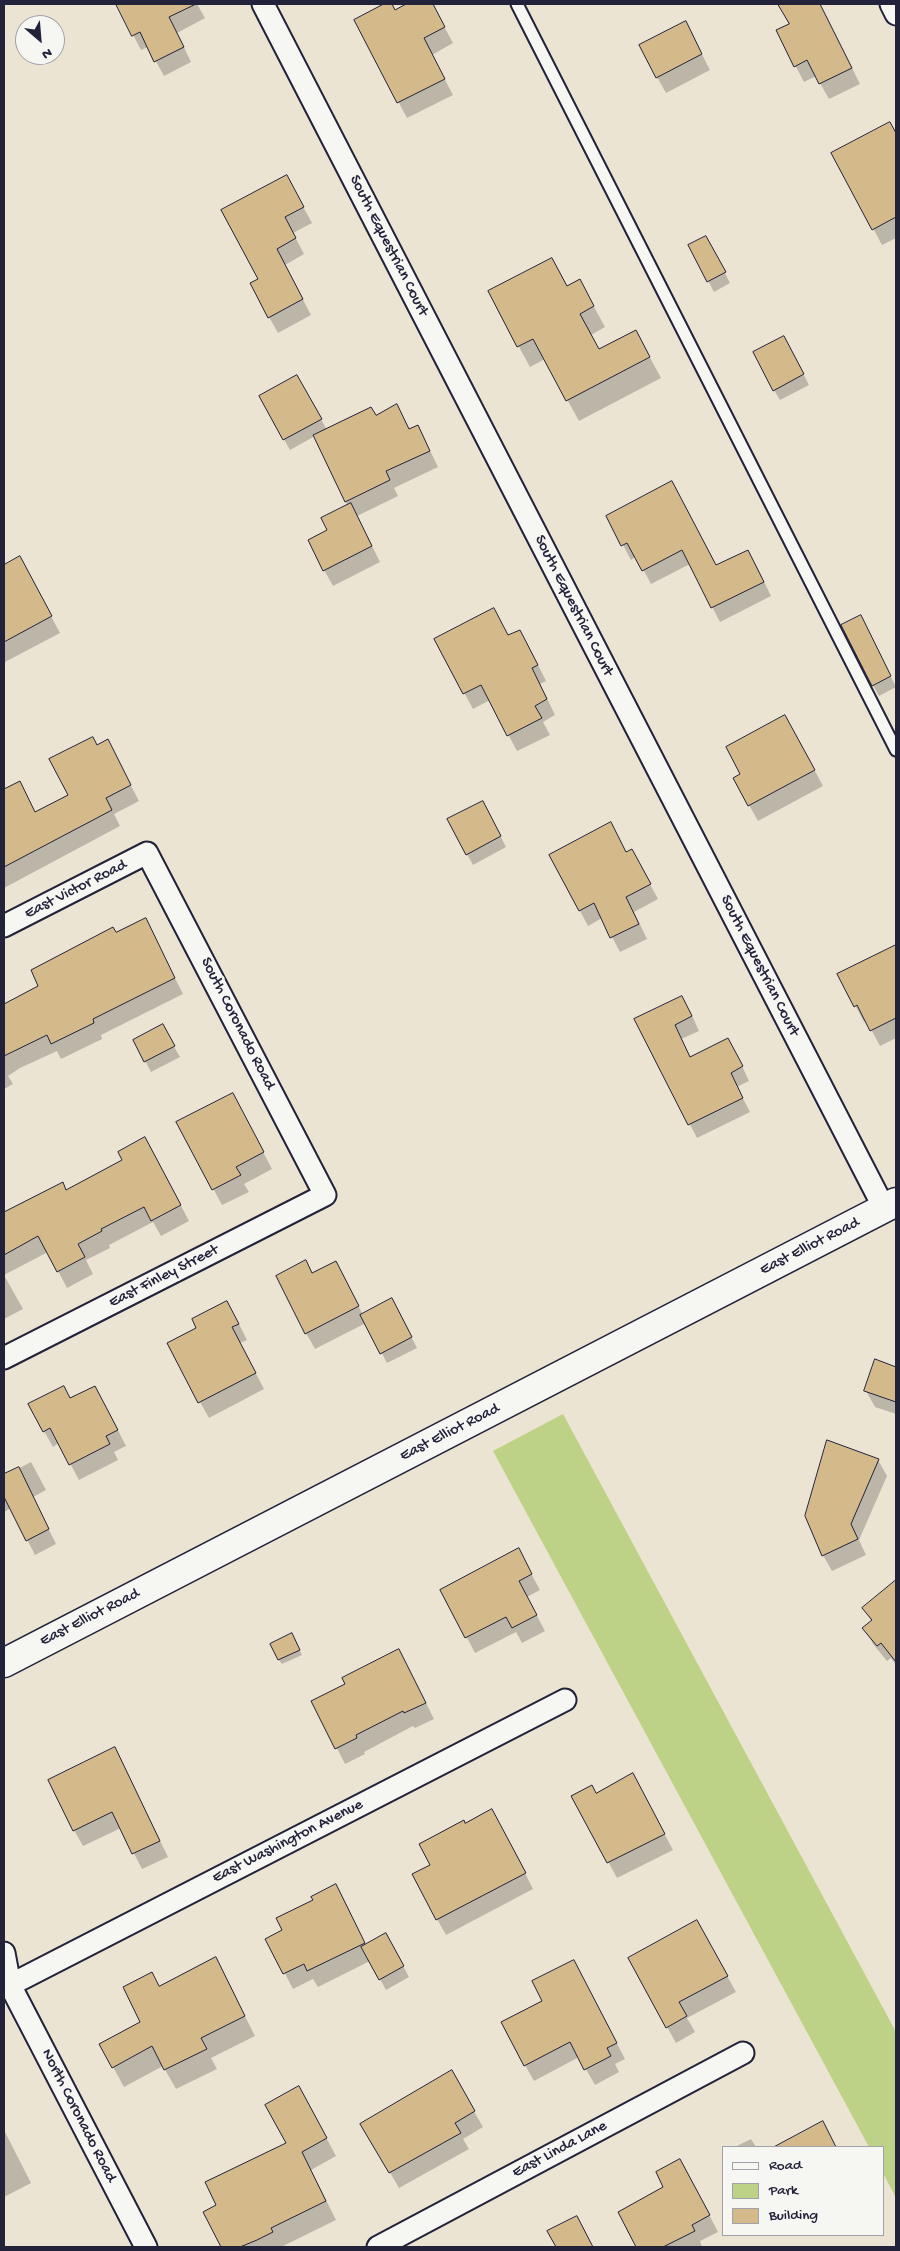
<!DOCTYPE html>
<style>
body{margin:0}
#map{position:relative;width:900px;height:2251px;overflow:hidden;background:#ece4d3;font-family:"Gochi Hand",sans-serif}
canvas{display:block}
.frame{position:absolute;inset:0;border:5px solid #22223b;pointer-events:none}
.legend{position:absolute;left:722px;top:2146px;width:162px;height:90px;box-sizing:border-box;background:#f6f6f2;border:1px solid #a1a1a9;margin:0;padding:6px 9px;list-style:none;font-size:15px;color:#22223b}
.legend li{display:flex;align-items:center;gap:10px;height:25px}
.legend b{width:25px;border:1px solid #a1a1a9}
.north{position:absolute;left:15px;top:15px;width:50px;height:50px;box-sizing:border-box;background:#f6f6f2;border:1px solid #a1a1a9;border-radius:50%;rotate:153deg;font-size:14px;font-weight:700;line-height:20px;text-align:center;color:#22223b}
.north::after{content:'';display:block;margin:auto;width:18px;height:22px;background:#22223b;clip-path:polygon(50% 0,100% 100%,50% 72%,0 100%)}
</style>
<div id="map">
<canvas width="900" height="2251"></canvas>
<div class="frame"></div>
<ul class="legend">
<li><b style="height:6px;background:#f6f6f2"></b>Road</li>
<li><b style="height:14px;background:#bdd287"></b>Park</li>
<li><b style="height:14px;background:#d4b98a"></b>Building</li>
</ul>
<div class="north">N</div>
</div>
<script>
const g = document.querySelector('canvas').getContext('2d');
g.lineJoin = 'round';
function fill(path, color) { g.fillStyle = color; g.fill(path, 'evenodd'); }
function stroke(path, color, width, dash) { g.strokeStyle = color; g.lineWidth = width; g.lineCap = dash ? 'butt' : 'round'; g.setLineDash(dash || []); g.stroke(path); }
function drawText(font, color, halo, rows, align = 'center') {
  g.font = font + ' "Gochi Hand",sans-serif'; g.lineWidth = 5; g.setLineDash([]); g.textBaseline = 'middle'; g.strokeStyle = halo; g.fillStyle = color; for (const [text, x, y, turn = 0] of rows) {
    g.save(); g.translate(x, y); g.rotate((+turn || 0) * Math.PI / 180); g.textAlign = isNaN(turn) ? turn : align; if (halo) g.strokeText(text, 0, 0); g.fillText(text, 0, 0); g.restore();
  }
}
const green = new Path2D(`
 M563,1414L896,2032V2198L884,2175V2147H869L493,1451Z`);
const shadow = new Path2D(`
 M117,4H197L205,18L177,33L191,62L164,76L148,47L141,50Z
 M387,4H391L395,11L409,4H432L453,43L432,55L453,95L407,118L355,20Z
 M792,4H820L860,84L829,99L816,76L804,82L777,31L790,24L782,8Z
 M686,23L710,70L666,93L657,77Z
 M890,123L896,134V238L882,245L833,153Z
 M295,192L312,223L293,233L304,254L285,265L311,315L278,333L269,317L259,280L223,210Z
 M690,246L712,248L730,283L714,292Z
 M580,281L605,327L591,335L599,350L647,352L661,378L579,421L545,359L530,367L489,292L567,287Z
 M790,348L809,385L780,400L774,390Z
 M297,376L327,430L375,416L397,406L410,430L418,426L438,467L394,488L398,496L357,516L380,562L333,586L324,570L329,531L348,506L315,436L290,450L260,396Z
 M671,483L716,567L756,565L771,596L720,622L690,564L651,584L636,556L631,560L608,517Z
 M20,558L60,633L5,662L4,566Z
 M866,627L896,687L879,696L873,685Z
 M436,640L529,647L546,681L540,684L555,715L543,722L550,735L517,751L490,700L473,709Z
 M794,732L823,786L758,821L749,805Z
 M116,757L139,801L114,814L120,826L4,888V791L19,783L35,813L70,795Z
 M489,813L506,847L473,865L467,854Z
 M627,853L640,866L658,899L634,912L647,939L620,952L602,918L588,926L551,856Z
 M145,919L183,994L101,1035L102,1039L61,1059L57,1051L20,1068L8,1076L13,1084L4,1089V1005L40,986L116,934Z
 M896,946V1038L880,1046L866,1020L864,1022L839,975Z
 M690,1011L699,1031L681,1039L691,1058L736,1053L749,1081L737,1087L750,1112L697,1138L636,1020Z
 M162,1026L180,1057L151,1072L134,1040Z
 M241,1110L272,1169L244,1184L249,1192L222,1205L178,1123Z
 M154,1155L189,1221L161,1236L153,1222L109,1245L110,1248L86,1260L93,1274L67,1288L48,1252L4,1275L23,1309L4,1319V1214L62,1184L66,1191Z
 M312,1274L344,1278L363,1315L398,1310L417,1348L387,1363L366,1323L315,1349L306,1333Z
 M236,1318L247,1340L240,1343L264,1389L209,1418L200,1402Z
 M875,1361L896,1368V1414L875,1407L866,1391Z
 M70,1400L104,1403L126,1446L114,1452L118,1460L79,1480L59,1443L53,1447L44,1431Z
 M878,1460L887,1476L859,1540L866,1555L832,1571L823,1555Z
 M31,1462L46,1490L33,1497L56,1544L35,1555L11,1508L4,1512V1476Z
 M527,1566L540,1590L527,1597L545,1631L522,1643L516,1632L475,1653L442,1590Z
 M894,1584L896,1586V1665L891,1658L887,1661L873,1644L864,1628L872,1622L863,1608Z
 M294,1639L302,1655L282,1664L279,1660Z
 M408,1667L434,1719L415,1728L413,1726L364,1752L365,1754L345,1764L313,1701Z
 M115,1749L168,1857L142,1869L121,1828L83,1846L74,1830Z
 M641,1790L673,1850L617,1878L573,1797Z
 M465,1825L501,1826L533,1889L446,1935L437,1919L432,1865Z
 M314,1900L345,1902L366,1946L386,1935L409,1977L386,1990L370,1961L318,1987L313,1979L293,1989L267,1939L284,1931Z
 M706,1938L736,1992L687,2018L695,2032L676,2043L667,2027Z
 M216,1959L255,2036L211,2058L217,2069L176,2089L163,2066L124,2087L113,2067L142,2022L159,1987Z
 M582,1977L625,2059L615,2064L619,2072L595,2085L579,2057L534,2081L525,2065L544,2001Z
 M451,2072L483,2127L463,2139L469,2149L399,2188L362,2124Z
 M309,2106L336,2156L311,2170L336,2220L281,2247H222L205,2212L218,2206L287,2143Z
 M822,2123L836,2147H776Z
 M4,2130L31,2183L4,2197Z
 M751,2139L756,2147H735Z
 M689,2176L718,2232L700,2241L702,2247H638L619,2213Z`);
const building = new Path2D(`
 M116,4H196L169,17L184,47L154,62L140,32L132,36Z
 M384,4H392L395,10L406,4H433L445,27L424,38L445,79L397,103L354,20Z
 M778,4H820L852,68L819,84L807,60L794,67L776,30L789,24Z
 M686,21L702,54L656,78L639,45Z
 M890,122L896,133V217L872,230L831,153Z
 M287,175L304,207L285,217L296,238L277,249L303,299L268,318L250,283L258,279L221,210Z
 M706,236L726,272L707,282L688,245Z
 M552,258L567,286L580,279L594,306L580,314L599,349L636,330L650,357L566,401L533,339L517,347L488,291Z
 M784,336L804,374L773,391L753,352Z
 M297,375L322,419L283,440L259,396Z
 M397,404L409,429L418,425L430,451L386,471L390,480L345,502L313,435L371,407L376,415Z
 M672,481L716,565L748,550L764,582L711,608L682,550L642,571L627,543L621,546L606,516Z
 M351,503L372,546L323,571L308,540L327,530L321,518Z
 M20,556L52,616L4,642V565Z
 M494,608L508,635L520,630L538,665L532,668L547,699L535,706L542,718L507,736L481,685L463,694L434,639Z
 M861,615L891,676L872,686L841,625Z
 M785,715L815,770L748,806L733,778L740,774L726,747Z
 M93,737L97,745L108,739L131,785L106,798L112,810L4,867V789L20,781L35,812L68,795L49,759Z
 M483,801L501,836L466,855L447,819Z
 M611,822L626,852L632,849L651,884L626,897L639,924L610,938L594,903L579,911L549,855Z
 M146,918L175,978L93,1019L94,1023L51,1044L47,1035L4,1056V1004L38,986L31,970L113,927L116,932Z
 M896,945V1018L870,1031L857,1005L854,1007L837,974Z
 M682,996L692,1016L675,1025L690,1057L728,1038L743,1066L731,1073L743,1098L688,1125L634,1019Z
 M163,1024L175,1046L144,1062L133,1040Z
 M233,1093L264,1152L236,1167L241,1175L212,1190L176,1122Z
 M145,1137L181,1205L151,1221L144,1207L101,1229L102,1231L78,1244L85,1257L57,1272L38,1236L4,1255V1212L63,1182L66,1190L122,1160L118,1152Z
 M306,1260L312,1273L336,1261L359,1306L305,1334L276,1276Z
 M392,1298L412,1337L380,1354L360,1315Z
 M227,1301L239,1324L232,1327L256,1373L198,1403L167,1343L196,1328L192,1319Z
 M875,1359L896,1367V1402L864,1391Z
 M64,1386L70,1398L95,1386L118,1430L106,1436L110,1444L69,1465L50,1428L43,1432L28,1404Z
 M827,1440L879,1459L851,1524L858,1539L822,1556L805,1516Z
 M19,1467L49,1529L26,1541L4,1497V1474Z
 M519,1548L532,1574L519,1581L537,1615L512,1628L506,1617L465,1638L440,1590Z
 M896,1580V1662L881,1643L877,1646L862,1628L872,1620L862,1608Z
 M292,1633L300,1650L278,1660L270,1644Z
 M399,1649L426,1703L404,1713L403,1711L356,1735L357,1738L335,1749L311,1701L345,1684L342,1678Z
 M115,1747L160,1841L132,1854L112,1812L73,1831L48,1780Z
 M633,1773L665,1834L607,1863L571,1796L592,1785L596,1793Z
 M492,1809L526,1873L436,1920L412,1874L430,1865L419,1844L464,1820L465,1823Z
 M336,1884L365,1943L307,1971L304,1964L283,1974L265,1939L282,1930L276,1918L313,1900L311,1897Z
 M697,1920L728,1976L679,2002L687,2016L666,2028L628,1958Z
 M386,1933L404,1966L379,1980L361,1947Z
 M216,1957L245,2016L201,2038L207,2049L164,2070L152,2046L112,2068L99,2044L140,2022L123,1987L152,1972L159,1986Z
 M574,1960L617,2043L607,2048L611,2056L584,2070L570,2042L524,2066L501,2022L542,2001L532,1981Z
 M452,2070L475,2111L455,2123L461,2133L389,2173L360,2124Z
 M299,2086L327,2138L302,2152L326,2201L271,2228L273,2232L257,2240L240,2247H221L203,2212L216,2205L205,2182L286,2143L265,2105Z
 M823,2121L836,2147H774Z
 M680,2159L710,2215L692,2225L695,2231L663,2247H636L618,2212L663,2187L656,2172Z
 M577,2216L593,2247H556L547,2231Z`);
const service = new Path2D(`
 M517,4L896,750`);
const minor = new Path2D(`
 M263,4L884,1208
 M891,4L896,14
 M4,926L147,853L325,1195L4,1358
 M4,1953L10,1985L146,2247
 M10,1985L565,1700
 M378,2247L743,2053`);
const secondary = new Path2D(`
 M4,1663L896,1202`);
const streetNames = [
 ["South Equestrian Court",388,246,63],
 ["South Equestrian Court",573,606,63],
 ["East Victor Road",76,890,-27],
 ["South Equestrian Court",759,966,63],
 ["South Coronado Road",237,1024,63],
 ["East Elliot Road",810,1247,-27],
 ["East Finley Street",164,1277,-27],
 ["East Elliot Road",450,1433,-27],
 ["East Elliot Road",90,1618,-27],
 ["East Washington Avenue",288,1842,-27],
 ["North Coronado Road",78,2116,63],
 ["East Linda Lane",560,2150,-28]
];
fill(green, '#bdd287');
fill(shadow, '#0003');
fill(building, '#d4b98a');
stroke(building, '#22223b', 1);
stroke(service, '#22223b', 15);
stroke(minor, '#22223b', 25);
stroke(secondary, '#22223b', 31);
stroke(service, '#f6f6f2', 11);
stroke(minor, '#f6f6f2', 21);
stroke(secondary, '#f6f6f2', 28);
drawText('16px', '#22223b', '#f6f6f2', streetNames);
</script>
